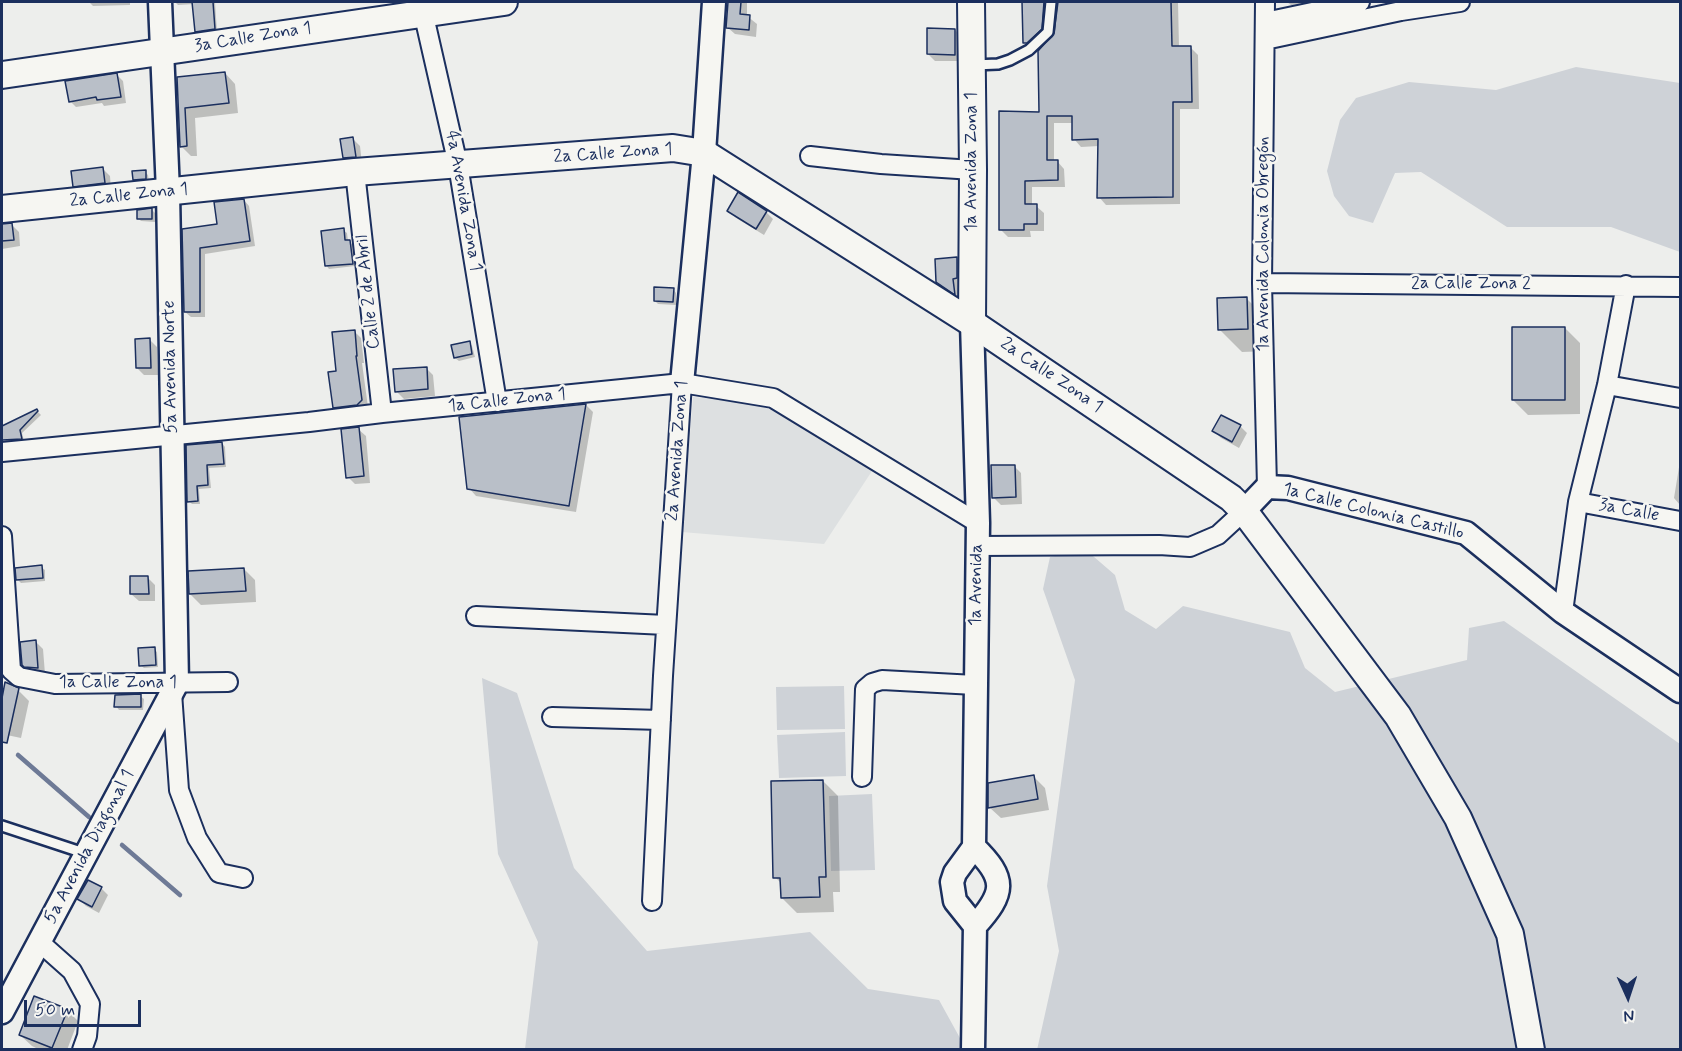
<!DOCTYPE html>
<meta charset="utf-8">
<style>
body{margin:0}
#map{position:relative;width:1682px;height:1051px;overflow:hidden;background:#edeeec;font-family:Mynerve,sans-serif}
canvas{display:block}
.frame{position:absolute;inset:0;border:3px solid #1b2f5e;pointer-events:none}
.north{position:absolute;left:1598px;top:967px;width:60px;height:60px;-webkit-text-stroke:4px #f6f6f2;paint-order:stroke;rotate:177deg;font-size:16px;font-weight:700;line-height:24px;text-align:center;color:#1b2f5e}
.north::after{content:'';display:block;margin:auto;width:21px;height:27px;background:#1b2f5e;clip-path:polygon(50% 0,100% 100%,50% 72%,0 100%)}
.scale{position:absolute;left:24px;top:1000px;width:117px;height:27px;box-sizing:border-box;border:3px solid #1b2f5e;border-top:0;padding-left:8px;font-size:18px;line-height:21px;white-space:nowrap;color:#1b2f5e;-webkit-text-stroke:4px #f6f6f2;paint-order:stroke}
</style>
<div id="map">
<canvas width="1682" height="1051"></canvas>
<div class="frame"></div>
<div class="north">N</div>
<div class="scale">50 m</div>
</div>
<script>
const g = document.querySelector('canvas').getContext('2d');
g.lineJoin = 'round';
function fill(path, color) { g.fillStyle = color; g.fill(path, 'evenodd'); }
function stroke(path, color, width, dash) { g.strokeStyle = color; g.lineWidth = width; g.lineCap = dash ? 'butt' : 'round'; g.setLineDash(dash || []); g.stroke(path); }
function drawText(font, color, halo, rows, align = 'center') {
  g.font = font + ' Mynerve,sans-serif'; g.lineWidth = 5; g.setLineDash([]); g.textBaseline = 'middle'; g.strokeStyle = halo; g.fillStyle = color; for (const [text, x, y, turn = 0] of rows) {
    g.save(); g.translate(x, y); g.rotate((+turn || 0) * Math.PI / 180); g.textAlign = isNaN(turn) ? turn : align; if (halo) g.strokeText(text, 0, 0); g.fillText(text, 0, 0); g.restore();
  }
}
const built = new Path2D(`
 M693,397L768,404L872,471L824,544L682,532Z`);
const green = new Path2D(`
 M1576,67L1680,83V252L1611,227H1507L1421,172L1395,173L1373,223L1349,216L1334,196L1327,171L1340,120L1356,98L1409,82L1496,90Z
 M1086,550L1115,575L1125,610L1156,629L1183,606L1290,632L1305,668L1335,692L1467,660L1469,628L1504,621L1680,744V1049L1037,1050L1059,951L1047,886L1075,680L1043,589L1050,557Z
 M482,678L517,693L574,868L647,951L810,932L868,989L939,1000L966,1049H525L538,942L498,854Z
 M844,686L845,729L777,730L776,687Z
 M845,732L846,776L779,778L777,735Z
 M872,794L875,870L831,871L829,796Z`);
const shadow = new Path2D(`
 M89,2H130V5L93,6Z
 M175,2H215L217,32L199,34L196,31L194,4L178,5Z
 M729,2H747V16L757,24L756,37L735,34L727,27Z
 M1024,2H1178L1179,47H1190L1198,55L1199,109H1180V204L1106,205L1099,197V146L1081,147L1074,139L1073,123H1054V161H1057L1064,169L1065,187H1032V206H1036L1044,213V231H1030L1031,237H1008L1000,229L1041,113L1056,34L1059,4L1053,5L1048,36L1032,49L1025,42Z
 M1287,2H1303L1304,4L1291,5Z
 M955,30L962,37V61H935L928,54Z
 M225,73L235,84L238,113L195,118L197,156H191L181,146L178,79Z
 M117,75L123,81L126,103L104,106L102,103L76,107L70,101Z
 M353,139L360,146L362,164L351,165L344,158Z
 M103,169L110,176L111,190L81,193L74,186Z
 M145,172L148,175L149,182L137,183L134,180Z
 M244,200L249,206L255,246L205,254V317H191L185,312L184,230L219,225Z
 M152,210L155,213V222L141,221L138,218Z
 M729,211L766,212L773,219L764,235L736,218Z
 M2,225H12L19,232L20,246L2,249Z
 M343,230L347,233L348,241L353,245L355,266L329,269L326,265Z
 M957,259L963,265V284H958L960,298L937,282Z
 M673,289L676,293V305L658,304L655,301Z
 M1246,298L1269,321V351L1242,352L1220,330Z
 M1565,328L1580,343V414L1528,415L1513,400Z
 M354,331L361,338L364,363H362L368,407L342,414L334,407L338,372Z
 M150,340L157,347L158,375H144L137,368Z
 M469,342L472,346L475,357L459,361L455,358Z
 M426,368L433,375L435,396L404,399L396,391Z
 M586,405L593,412L576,512L476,496L469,488L460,418Z
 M37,411L41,415L22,433L24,441L7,442L4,439Z
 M1240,426L1247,433L1239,448L1221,438L1214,431Z
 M358,429L366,436L370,483L355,484L348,477Z
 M222,443L225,447L226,467L209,468L211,488L199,489L200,504H192L189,501L188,447Z
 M1680,461V505L1674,498Z
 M1014,466L1021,473L1022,504L1001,505L993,497Z
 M41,567L45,570V581L21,583L18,580Z
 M244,569L255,580L256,602L201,605L190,594Z
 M148,578L155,585V601H139L131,594Z
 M36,642L43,649L45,674L33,673L23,664Z
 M154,649L157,652L158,667L144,668L140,665Z
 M18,690L29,701L21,738L2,734V694Z
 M140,696L144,699L143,710H119L116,706Z
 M1034,777L1045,788L1049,810L1001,818L989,807Z
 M823,781L838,796L840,892H833L834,912L797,913L782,898V884L775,877Z
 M101,888L108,895L99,913L86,906L79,899Z
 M67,1010L78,1021L67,1050H40L32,1046L20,1035Z`);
const stream = new Path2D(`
 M18,755L89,817
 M122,845L180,895`);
const building = new Path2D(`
 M192,2H213L215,29L195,32Z
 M728,2H741L740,14L750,15L749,30L726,28Z
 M1022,2H1044L1042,29L1027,43H1023Z
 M1058,2H1171L1172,46H1191L1192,102H1173V197L1097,198L1098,139L1072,140V116H1047V160H1058V180L1025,181V204H1037V224H1024V230H999V111L1039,112L1038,51L1054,33Z
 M927,28L955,29V55L927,54Z
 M225,72L229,103L185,108L187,146L180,147L177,77Z
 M117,73L121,97L97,100L96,97L69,102L65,81Z
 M353,137L356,157L343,158L340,139Z
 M103,167L105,183L73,187L71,171Z
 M146,170V179L133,180L132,171Z
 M738,192L767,211L756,229L727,211Z
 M244,199L250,241L200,248V312H184L182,229L217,224L214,202Z
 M152,208V219H137V210Z
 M12,223L14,240L2,241V224Z
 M344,228L345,240H350L353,264L325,266L321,231Z
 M957,257V278L953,279L955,295L936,282L935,259Z
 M654,287L674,288L673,302L654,301Z
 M1247,297L1248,329L1218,330L1217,298Z
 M1512,327H1565V400H1512Z
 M355,330L357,356H356L362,400L357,405L333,408L328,372L336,371L332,332Z
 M150,338L151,368H136L135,339Z
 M470,341L472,354L454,358L451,345Z
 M427,367L428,389L395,392L393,369Z
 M586,404L569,506L467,489L459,417Z
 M37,409L38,411L20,430L22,439L2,440V426Z
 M1221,415L1241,425L1232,442L1212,431Z
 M359,427L364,476L346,478L341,429Z
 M222,442L224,464L207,465L208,485L197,486L198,501L187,502L186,445Z
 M991,465H1015L1016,497L992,498Z
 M42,565L43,578L16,580L15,568Z
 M244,568L246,591L189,594L188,571Z
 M130,576H148L149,594H130Z
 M36,640L38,668L24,667L22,665L20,642Z
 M155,647L156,665L139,666L138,648Z
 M5,682L19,688L7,743L2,742V698Z
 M141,694V707H114L115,695Z
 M1034,775L1038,799L988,808V783Z
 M823,780L826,877H819L820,897L781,898L780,878H773L771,781Z
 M88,880L102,887L92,907L77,899Z
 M34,996L68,1009L52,1048L19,1035Z`);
const service = new Path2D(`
 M974,65L998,64L1010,60L1029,50L1048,32L1051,2
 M2,826L84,853`);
const minor = new Path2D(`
 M1265,2L1262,283L1267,487
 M421,3L458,165L497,402
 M1265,22L1360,2
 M1265,40L1401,11L1460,2
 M810,156L881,164L973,170
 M355,172L382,413
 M1262,283L1680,287
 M1607,385L1680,398
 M2,452L309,422L382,413L682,383L773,398L978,523
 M1578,502L1680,521
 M2,536L11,670L19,677L55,684L228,682
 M977,546L1159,545L1190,547L1218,535L1244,511
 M1563,612L1578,502L1607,385L1626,285
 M476,616L666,625
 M172,693L179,790L197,838L219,873L243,878
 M552,717L661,720
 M862,777L865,689L872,683L882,680L975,685
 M652,901L663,676L682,383
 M41,939L45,947L72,971L90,1004L87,1036L82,1050`);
const tertiary = new Path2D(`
 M972,323L978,523L974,847L955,873L952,882L955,901L975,926L973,1050
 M682,383L704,153L714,2
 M1244,511L1267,487L1288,488L1466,533L1563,612L1680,691
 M974,847C1007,879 1005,893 975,926
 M2,1012L177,683L168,192L160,2`);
const secondary = new Path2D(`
 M971,2L973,170L972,323
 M2,75L504,2
 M2,209L355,172L673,148L704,153L972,323L1231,498L1244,511L1398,716L1458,818L1510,934L1531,1050`);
const streetNames = [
 ["3a Calle Zona 1",253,38,-9],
 ["2a Calle Zona 1",613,154,-4],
 ["1a Avenida Zona 1",972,162,-90],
 ["2a Calle Zona 1",129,196,-6],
 ["4a Avenida Zona 1",463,201,80],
 ["1a Avenida Colonia Obregón",1264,244,-90],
 ["2a Calle Zona 2",1471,284],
 ["Calle 2 de Abril",369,292,-96],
 ["5a Avenida Norte",171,367,-91],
 ["2a Calle Zona 1",1051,376,34],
 ["1a Calle Zona 1",507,401,-6],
 ["2a Avenida Zona 1",678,451,-86],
 ["3a Calle",1629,511,11],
 ["1a Calle Colonia Castillo",1373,512,14],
 ["1a Avenida",977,585,-89],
 ["1a Calle Zona 1",118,683],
 ["5a Avenida Diagonal 1",90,847,-62]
];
fill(built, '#dde0e1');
fill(green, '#ced2d7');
fill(shadow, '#0003');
stroke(stream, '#6e7a96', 4.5);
fill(building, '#b9bfc8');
stroke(building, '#1b2f5e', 1.5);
stroke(service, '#1b2f5e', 14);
stroke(minor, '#1b2f5e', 22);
stroke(tertiary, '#1b2f5e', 27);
stroke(secondary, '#1b2f5e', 30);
stroke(service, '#f6f6f2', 9);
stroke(minor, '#f6f6f2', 18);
stroke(tertiary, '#f6f6f2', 22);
stroke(secondary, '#f6f6f2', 26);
drawText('18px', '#1b2f5e', '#f6f6f2', streetNames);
</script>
